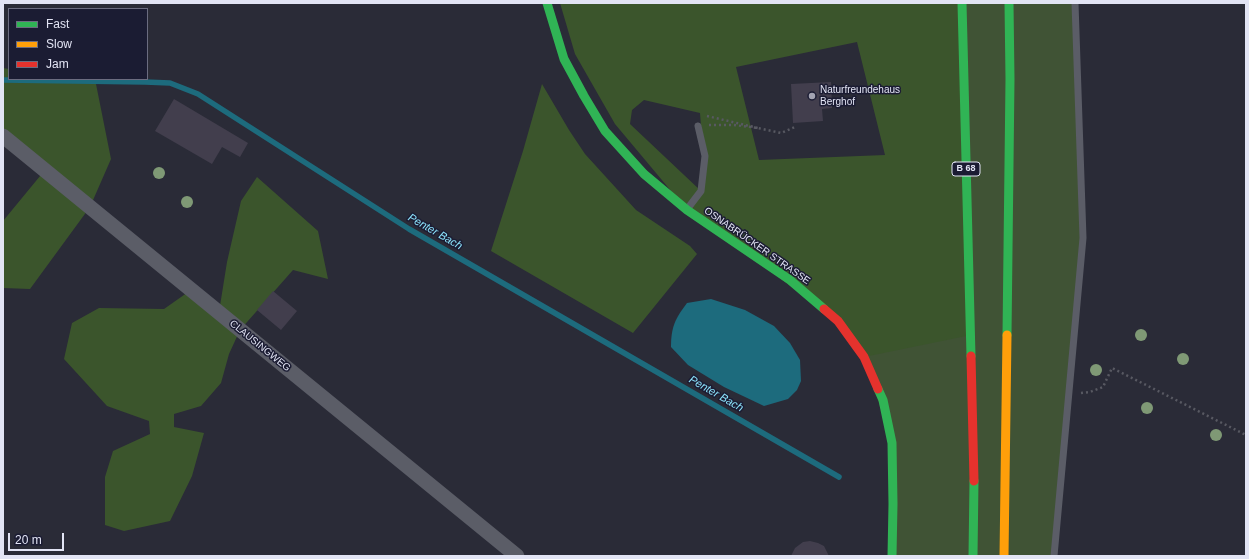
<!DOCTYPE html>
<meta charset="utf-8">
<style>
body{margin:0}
#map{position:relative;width:1249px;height:559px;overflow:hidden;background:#2a2b37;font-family:Helvetica,sans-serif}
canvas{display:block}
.frame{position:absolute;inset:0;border:4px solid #e2e4f4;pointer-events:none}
.legend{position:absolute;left:8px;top:8px;width:140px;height:72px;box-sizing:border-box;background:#1b1c33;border:1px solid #6b6c80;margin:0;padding:5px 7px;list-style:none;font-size:12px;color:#e2e4f4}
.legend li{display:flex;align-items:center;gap:8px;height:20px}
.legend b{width:20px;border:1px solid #6b6c80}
.scale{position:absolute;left:8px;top:533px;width:56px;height:18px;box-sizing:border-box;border:2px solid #e2e4f4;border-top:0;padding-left:5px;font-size:12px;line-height:14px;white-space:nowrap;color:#e2e4f4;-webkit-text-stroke:3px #1b1c33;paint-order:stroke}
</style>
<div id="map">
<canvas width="1249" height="559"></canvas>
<div class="frame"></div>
<ul class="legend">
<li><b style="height:5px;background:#30b455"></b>Fast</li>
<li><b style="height:5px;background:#ff9f0a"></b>Slow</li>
<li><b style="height:5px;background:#e5322d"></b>Jam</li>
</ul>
<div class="scale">20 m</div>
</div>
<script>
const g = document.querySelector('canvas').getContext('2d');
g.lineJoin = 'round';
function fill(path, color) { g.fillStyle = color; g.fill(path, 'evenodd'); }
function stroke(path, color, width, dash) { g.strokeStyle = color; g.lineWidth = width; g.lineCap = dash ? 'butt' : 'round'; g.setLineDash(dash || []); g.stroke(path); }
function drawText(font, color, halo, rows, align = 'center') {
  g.font = font + ' Helvetica,sans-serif'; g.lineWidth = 3; g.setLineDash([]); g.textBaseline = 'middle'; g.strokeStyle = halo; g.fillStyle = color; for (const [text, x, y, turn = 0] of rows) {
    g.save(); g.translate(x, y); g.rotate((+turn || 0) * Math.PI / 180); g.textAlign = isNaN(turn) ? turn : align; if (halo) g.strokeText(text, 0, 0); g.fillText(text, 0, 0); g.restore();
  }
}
const green = new Path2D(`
 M962,3H1075L1083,238L1054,556H892V443L864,357Z`);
const forest = new Path2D(`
 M560,3H962L971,335L864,357L838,321L687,210L615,124L575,54ZM857,42L885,155L759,160L736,67ZM644,100L700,113L701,126L707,154L701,191L630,124L632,110Z
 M3,68L9,69V79H95L111,159L90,207L30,289L3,288V221L45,170L3,136Z
 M542,84L569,130L585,154L636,210L690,246L697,254L633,333L491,251L523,151Z
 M257,177L318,231L328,279L293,270L240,330L229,354L221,383L201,406L174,414V427L204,433L192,476L170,521L124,531L105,525V477L113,451L150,434L149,421L107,406L64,359L72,323L99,308L164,309L191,290L219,312L227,262L241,201Z`);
const water = new Path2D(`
 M711,299L745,310L774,326L790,343L800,360L801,381L797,390L788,399L764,406L724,387L688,365L671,347C671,327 675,319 687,303Z`);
const stream = new Path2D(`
 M3,80L145,82L170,83L198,94L409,229L839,477`);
const building = new Path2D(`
 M831,82L832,108L822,109L823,121L793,123L791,84Z
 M174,99L248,143L240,157L222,147L212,164L155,131Z
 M273,291L297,311L281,330L257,310Z
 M810,541L818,543L824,546L829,556H791L795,548L803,542Z`);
const path = new Path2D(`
 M707,116L758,128
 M709,125H734L758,128L781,133L795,127
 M1081,393L1090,392L1103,387L1112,368L1246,435`);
const lane = new Path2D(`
 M688,208L701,191L705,156L698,126
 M1054,556L1083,238L1075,3`);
const street = new Path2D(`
 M3,136L517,556`);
const fast = new Path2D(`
 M547,3L564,59L584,96L605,131L644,174L687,210L790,280L824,309
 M962,3L971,356
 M1007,335L1010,79L1009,3
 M878,389L883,400L892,443L893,504L892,556
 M973,556L974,481`);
const slow = new Path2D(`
 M1004,556L1007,335`);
const jam = new Path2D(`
 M824,309L838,321L864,357L878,389
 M971,356L974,481`);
const trees = [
 [159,173],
 [187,202],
 [1141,335],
 [1183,359],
 [1096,370],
 [1147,408],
 [1216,435]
];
const markers = [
 [812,96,4,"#a2a3b2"]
];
const shields = [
 [966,169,28]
];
const shieldNames = [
 ["B 68",966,169]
];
const poiNames = [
 ["Naturfreundehaus",820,90],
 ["Berghof",820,102]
];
const streetNames = [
 ["OSNABRÜCKER STRASSE",757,246,35],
 ["CLAUSINGWEG",260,346,39]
];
const waterNames = [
 ["Penter Bach",435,232,30],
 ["Penter Bach",716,394,30]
];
fill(green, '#405335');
fill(forest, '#3b552c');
fill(water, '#1d6b7d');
stroke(stream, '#1d6b7d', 5.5);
fill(building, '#423e4d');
stroke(path, '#585962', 2.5, [2, 3]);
stroke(lane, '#5b5d67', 7);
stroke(street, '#5b5d67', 15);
stroke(fast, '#30b455', 9);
stroke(slow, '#ff9f0a', 9);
stroke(jam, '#e5322d', 9);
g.fillStyle = '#7f9975';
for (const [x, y] of trees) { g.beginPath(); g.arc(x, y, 6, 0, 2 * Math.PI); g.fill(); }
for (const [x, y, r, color] of markers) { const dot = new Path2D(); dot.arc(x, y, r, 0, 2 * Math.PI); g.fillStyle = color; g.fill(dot); stroke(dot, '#1b1c33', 1.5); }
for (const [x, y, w] of shields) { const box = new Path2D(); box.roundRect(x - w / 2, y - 7, w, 14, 3); g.fillStyle = '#1b1c33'; g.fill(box); stroke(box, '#e2e4f4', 1); }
drawText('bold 9px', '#e2e4f4', null, shieldNames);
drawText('10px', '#e2e4f4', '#1b1c33', poiNames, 'left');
drawText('10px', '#e2e4f4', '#1b1c33', streetNames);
drawText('italic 11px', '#8ce3fb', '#1b1c33', waterNames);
</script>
